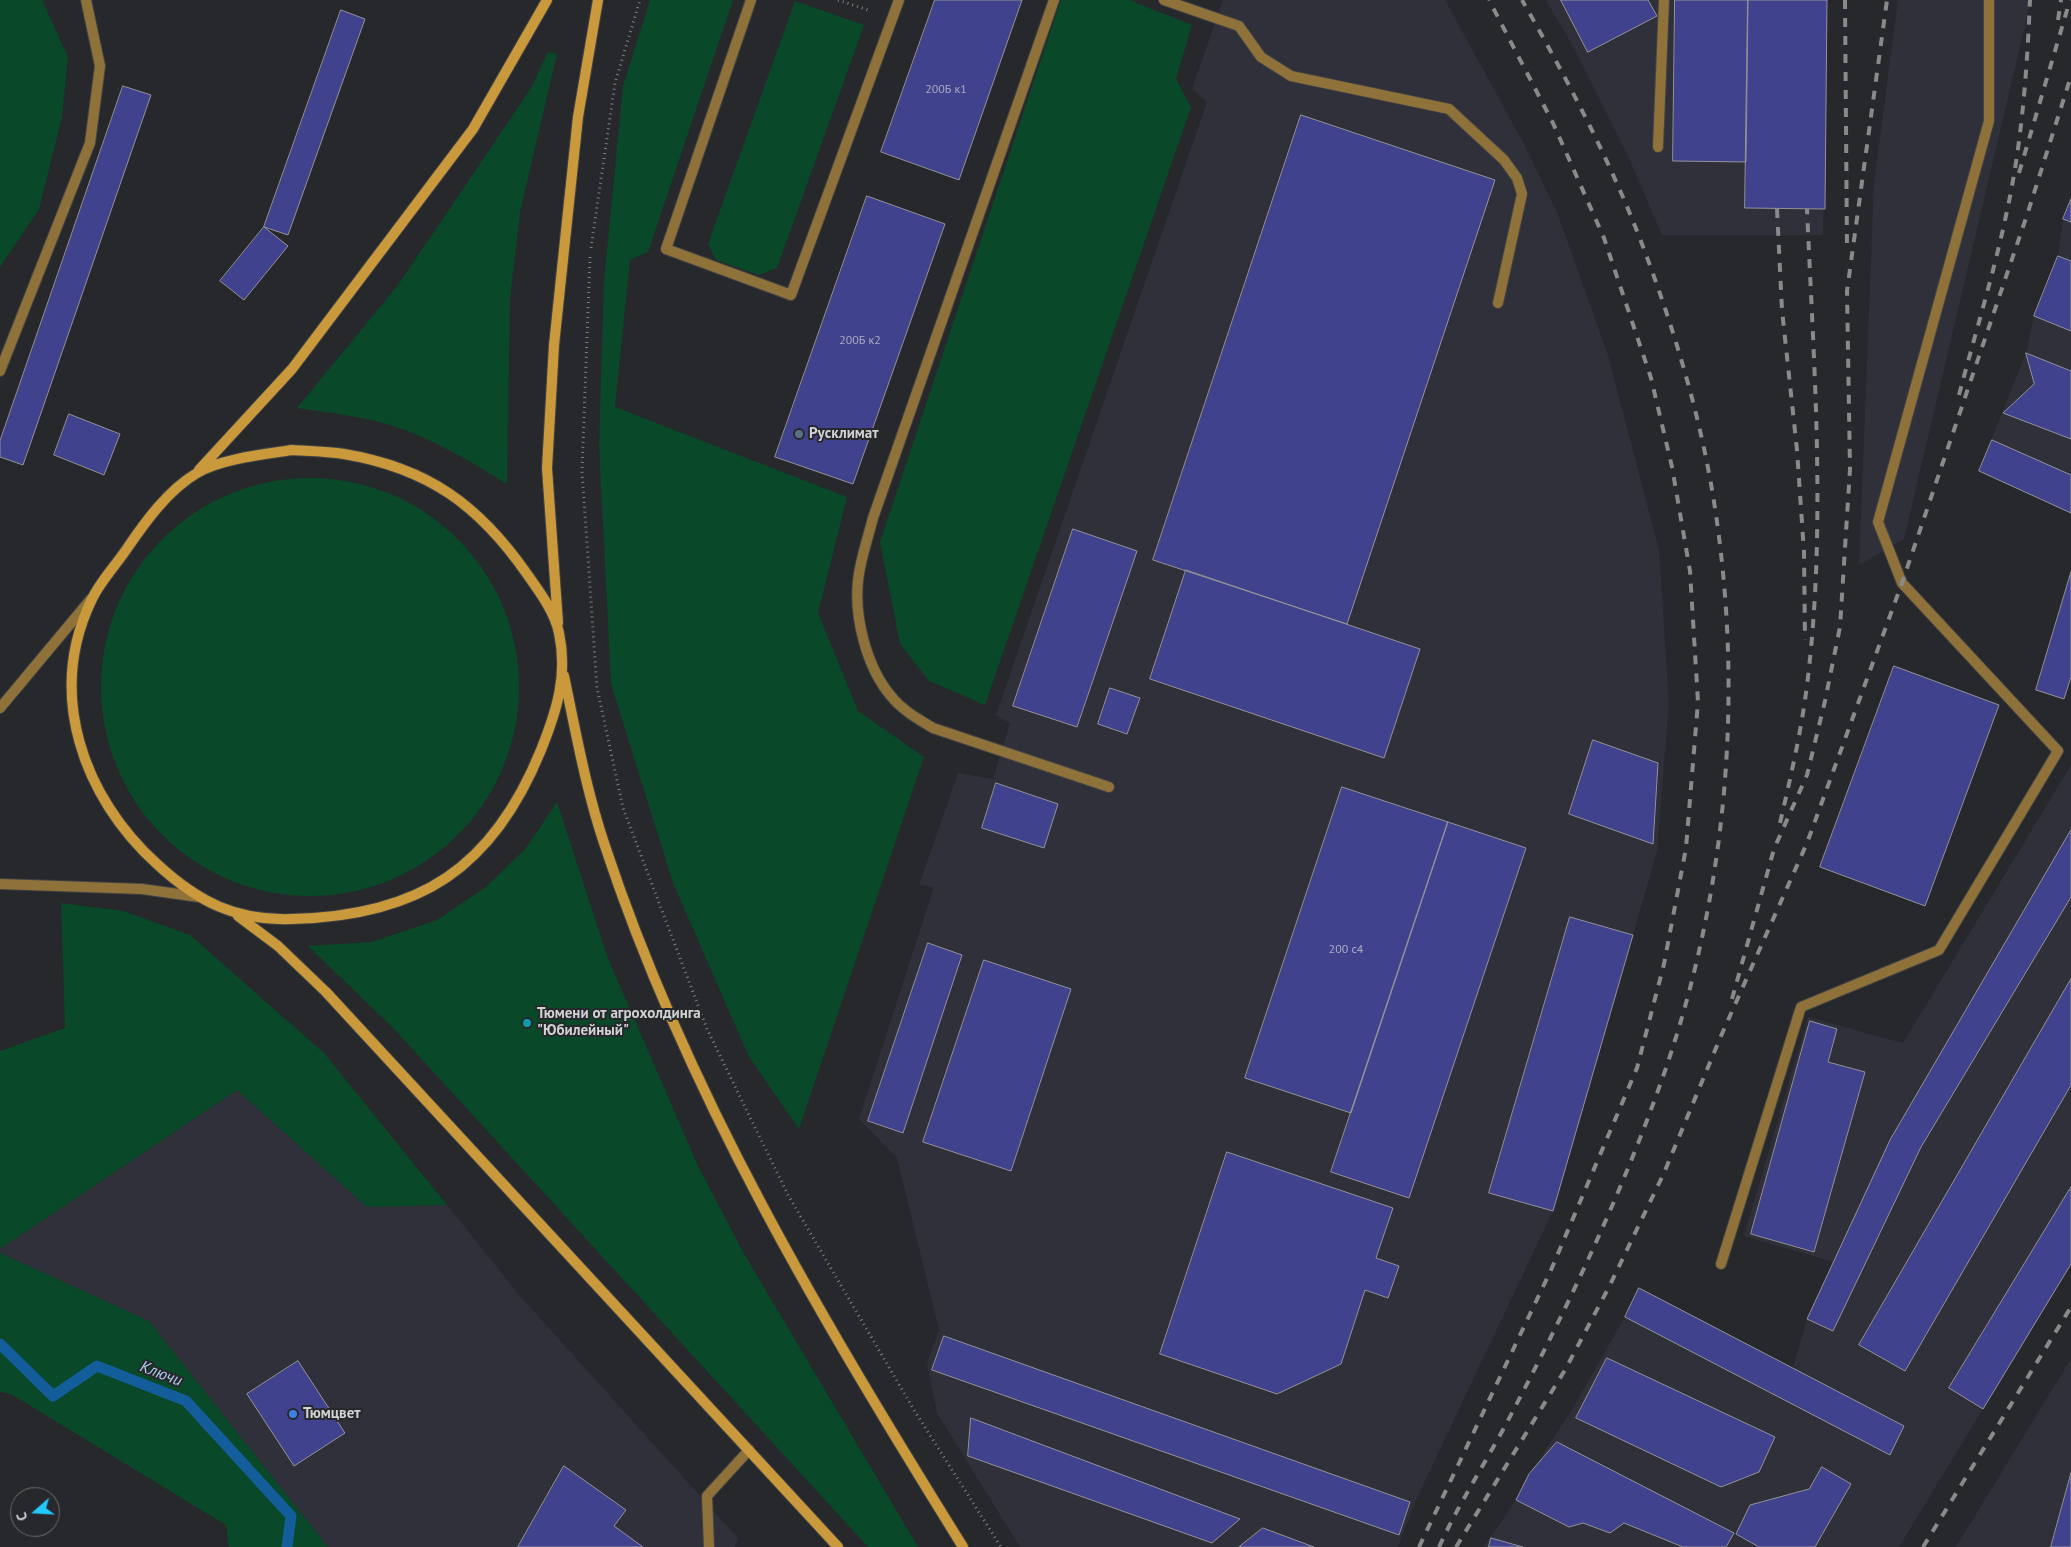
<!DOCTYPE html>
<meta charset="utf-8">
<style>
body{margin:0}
#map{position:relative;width:2071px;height:1547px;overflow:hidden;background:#27282b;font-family:"PT Sans",sans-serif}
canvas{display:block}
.north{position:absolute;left:10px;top:1487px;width:50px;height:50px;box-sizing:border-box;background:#27282b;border:1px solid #6b6c6e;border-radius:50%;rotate:251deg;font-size:14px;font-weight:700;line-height:20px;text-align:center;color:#d0d1d3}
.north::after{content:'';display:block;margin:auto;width:18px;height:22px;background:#21c9fd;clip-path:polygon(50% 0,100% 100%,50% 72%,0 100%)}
</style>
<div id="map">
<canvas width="2071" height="1547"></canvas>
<div class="north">С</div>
</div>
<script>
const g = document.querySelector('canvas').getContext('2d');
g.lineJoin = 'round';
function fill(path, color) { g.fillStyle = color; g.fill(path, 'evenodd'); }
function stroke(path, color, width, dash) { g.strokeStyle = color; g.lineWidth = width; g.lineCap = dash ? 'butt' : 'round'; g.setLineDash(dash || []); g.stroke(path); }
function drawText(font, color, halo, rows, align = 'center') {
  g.font = font + ' "PT Sans",sans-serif'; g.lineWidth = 4; g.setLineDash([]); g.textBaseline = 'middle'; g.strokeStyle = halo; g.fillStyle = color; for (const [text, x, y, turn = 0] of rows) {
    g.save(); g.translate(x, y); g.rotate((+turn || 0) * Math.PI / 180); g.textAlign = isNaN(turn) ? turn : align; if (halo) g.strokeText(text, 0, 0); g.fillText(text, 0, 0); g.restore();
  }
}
const built = new Path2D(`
 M1223,0H1445L1523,142L1557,212L1608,355L1659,550L1669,703L1657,852L1553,1211L1416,1500L1398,1547H1020L937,1413L927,1363L939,1330L897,1158L859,1119L934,887L919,885L958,773L993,779L1010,723L996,715L1207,102L1192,89Z
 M1546,0H1827L1823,235H1662L1628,156L1572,45Z
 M1898,0H2031L1904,539L1859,565L1874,183Z
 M2071,199V513L1979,471L2026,353L2034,316L2058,256L2063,219Z
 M2071,765V1264L1899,1547H1484L1516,1500L1529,1474L1568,1416L1625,1317L1639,1288L1793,1368L1807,1319L1833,1262L1744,1236L1808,1017L1903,1043Z
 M237,1090L367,1207L447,1205L520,1296L738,1538L735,1547H328L149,1321L0,1253V1249Z
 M2071,1359V1547H1956L2023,1437Z`);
const green = new Path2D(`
 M0,0H42L68,57L62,117L39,209L0,267Z
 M650,0H733L648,252L630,260L615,407L847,497L818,613L858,711L924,757L799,1129L749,1057L673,883L611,684L599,446L604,280L623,86Z
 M1061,0H1129L1192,25L1176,79L1191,107L985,705L929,681L900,644L880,542Z
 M795,1L864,25L777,268L759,275L716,260L708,244Z
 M548,52L557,54L520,212L510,299L507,484C473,463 440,443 402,429C369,417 331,413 297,408L398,285L531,88Z
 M101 687a209 209 0 1 1 418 0a209 209 0 1 1-418 0Z
 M557,802L607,956L698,1166L743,1252L918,1547H868L394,1029L308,946L372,942L437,920L486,887L526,848Z
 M61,903L123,911L190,935L324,1053L447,1205L367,1207L237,1090L0,1249V1051L65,1028Z
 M0,1253L149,1321L328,1547H229L226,1525L11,1394L0,1392Z`);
const stream = new Path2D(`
 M0,1344L53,1396L97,1366L186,1401L291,1516L287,1547`);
const building = new Path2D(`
 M935,0H1022L959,180L881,152Z
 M1561,0H1648L1657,16L1588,52Z
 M1675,0H1748L1746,162L1673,161Z
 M1748,0H1827L1825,209L1745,208Z
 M341,10L365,19L288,235L264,227Z
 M123,86L151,95L23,465L0,457V441Z
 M1301,115L1495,180L1347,624L1153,560Z
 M867,196L945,224L853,484L775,457Z
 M2071,199V222L2063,219Z
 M264,227L288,246L244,300L220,281Z
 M2058,256L2071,261V331L2034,316Z
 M2026,353L2071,371V439L2003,413L2034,384Z
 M69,414L120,434L104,475L54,455Z
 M1992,440L2071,475V513L1979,471Z
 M1073,529L1137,551L1077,727L1013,706Z
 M1186,570L1420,649L1384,758L1150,679Z
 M2071,572V677L2064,699L2036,690Z
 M1894,666L1999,705L1925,906L1820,867Z
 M1110,688L1140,698L1127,734L1098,724Z
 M1593,740L1658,763L1653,844L1569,814Z
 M996,783L1058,804L1044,848L982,828Z
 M1342,787L1448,822L1351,1113L1245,1078Z
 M1448,822L1526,848L1409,1198L1331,1172Z
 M2071,830V897L1921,1147L1833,1331L1807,1319L1890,1140Z
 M1570,917L1633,935L1553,1211L1489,1193Z
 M928,943L962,955L903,1133L868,1121Z
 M984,960L1071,989L1011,1171L923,1142Z
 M2071,979V1085L1905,1371L1859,1345Z
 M1810,1021L1837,1029L1828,1062L1865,1072L1814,1252L1751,1234Z
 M1227,1152L1393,1208L1376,1258L1399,1266L1388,1298L1365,1290L1341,1364L1277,1394L1160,1354Z
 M2071,1187V1264L1983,1409L1949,1388Z
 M1639,1288L1904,1426L1890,1455L1625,1317Z
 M944,1336L1410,1502L1399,1535L932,1370Z
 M1607,1358L1775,1437L1759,1472L1721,1487L1576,1418Z
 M298,1361L345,1433L294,1466L247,1394Z
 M971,1418L1240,1519L1212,1543L968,1456Z
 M1557,1442L1734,1533L1726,1547H1683L1624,1523L1610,1533L1583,1523L1569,1527L1516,1500L1529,1474Z
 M564,1466L626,1510L614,1526L643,1547H518Z
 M1822,1467L1851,1484L1815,1547H1759L1736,1534L1750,1505L1809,1489Z
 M2071,1473V1547H2051Z
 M1263,1528L1314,1547H1239Z
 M1491,1538L1523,1547H1489Z`);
const path = new Path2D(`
 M838,0L871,11
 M591,248L615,83L640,0
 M590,257L582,471L597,688L623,808L707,1029L788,1195L914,1410L1001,1547`);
const service = new Path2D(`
 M751,0L666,249L791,295L899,0
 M1054,0L873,518C868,538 860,560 858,581C854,618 867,668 891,696C902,710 918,719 933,728L1109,787
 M1164,0L1239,26L1261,57L1291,76L1449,109L1504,160L1517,178L1522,194L1498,303
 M1658,147L1664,0
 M0,371L90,143L100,66L86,0
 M1721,1264L1801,1007L1939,950L2058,751L1902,583L1878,522L1989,121V0
 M709,1547L707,1496L749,1450`);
const tertiary = new Path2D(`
 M0,708L91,599
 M0,884L142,889L199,897`);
const secondary = new Path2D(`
 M292,450C309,451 327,451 344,454C428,468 479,505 527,574C539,591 555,612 559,633C568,675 557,710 541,750C493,868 420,916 292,919C236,921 198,902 157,864C83,797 46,694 92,599C100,582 115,566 126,550C145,522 168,490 197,473C219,459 266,454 292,450Z
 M199,470L292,369L473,129L547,0
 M558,623L547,468L554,345L578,117L598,0
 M564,676C576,733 586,790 605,846C688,1097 824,1323 963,1547
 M238,916L278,946L326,992L838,1547`);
const rail = new Path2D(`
 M1845,0L1847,250
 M2058,20L2061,0
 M2019,173L2070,0
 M1777,209L1782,310L1797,450L1804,552L1805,640
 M1959,395C1975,334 1994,273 2007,211C2022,142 2027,71 2030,0
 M1780,823C1790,780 1800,737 1806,693C1827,533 1814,370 1807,209
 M1732,999L1774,849L1807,775L1825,701L1840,627L1850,469L1847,291L1887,0
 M1419,1547L1551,1270L1637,1068L1664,964L1686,848L1698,702L1690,571L1672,467L1651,378L1604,238L1553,123L1489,0
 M1439,1547C1461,1499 1490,1456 1514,1409C1569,1304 1620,1197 1660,1085C1725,904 1744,706 1716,515C1703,424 1675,331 1642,244C1610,160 1567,79 1522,0
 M1456,1547L1565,1370L1610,1285L1664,1173L1721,1036L1807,843L1902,583L2028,212L2071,76
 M1923,1547L2071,1307`);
const markers = [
 [799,434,5,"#5c6f8a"],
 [527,1023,5,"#0f9aa8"],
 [293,1414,5,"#3f7fe0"]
];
const numberNames = [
 ["200Б к1",946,90],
 ["200Б к2",860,341],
 ["200 с4",1346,950]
];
const poiNames = [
 ["Русклимат",809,434],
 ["Тюмени от агрохолдинга",537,1014],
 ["\"Юбилейный\"",537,1031],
 ["Тюмцвет",303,1414]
];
const waterNames = [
 ["Ключи",161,1374,21]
];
fill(built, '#2f3039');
fill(green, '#094828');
stroke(stream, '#135d9b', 11);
fill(building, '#41428d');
stroke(building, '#929397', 1);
stroke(service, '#424346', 12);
stroke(tertiary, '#424346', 12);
stroke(secondary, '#424346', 12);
stroke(path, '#7e7f81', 3, [1, 4]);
stroke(service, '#8f713a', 10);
stroke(tertiary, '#8f713a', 10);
stroke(secondary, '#c9993b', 10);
stroke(rail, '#898a8c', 4, [9, 9]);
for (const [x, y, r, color] of markers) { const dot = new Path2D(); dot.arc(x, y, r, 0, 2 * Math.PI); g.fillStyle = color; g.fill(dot); stroke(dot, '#27282b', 2); }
drawText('12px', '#acadc2', null, numberNames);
drawText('bold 15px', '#d0d1d3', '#27282b', poiNames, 'left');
drawText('italic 16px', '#afd0f3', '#27282b', waterNames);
</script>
